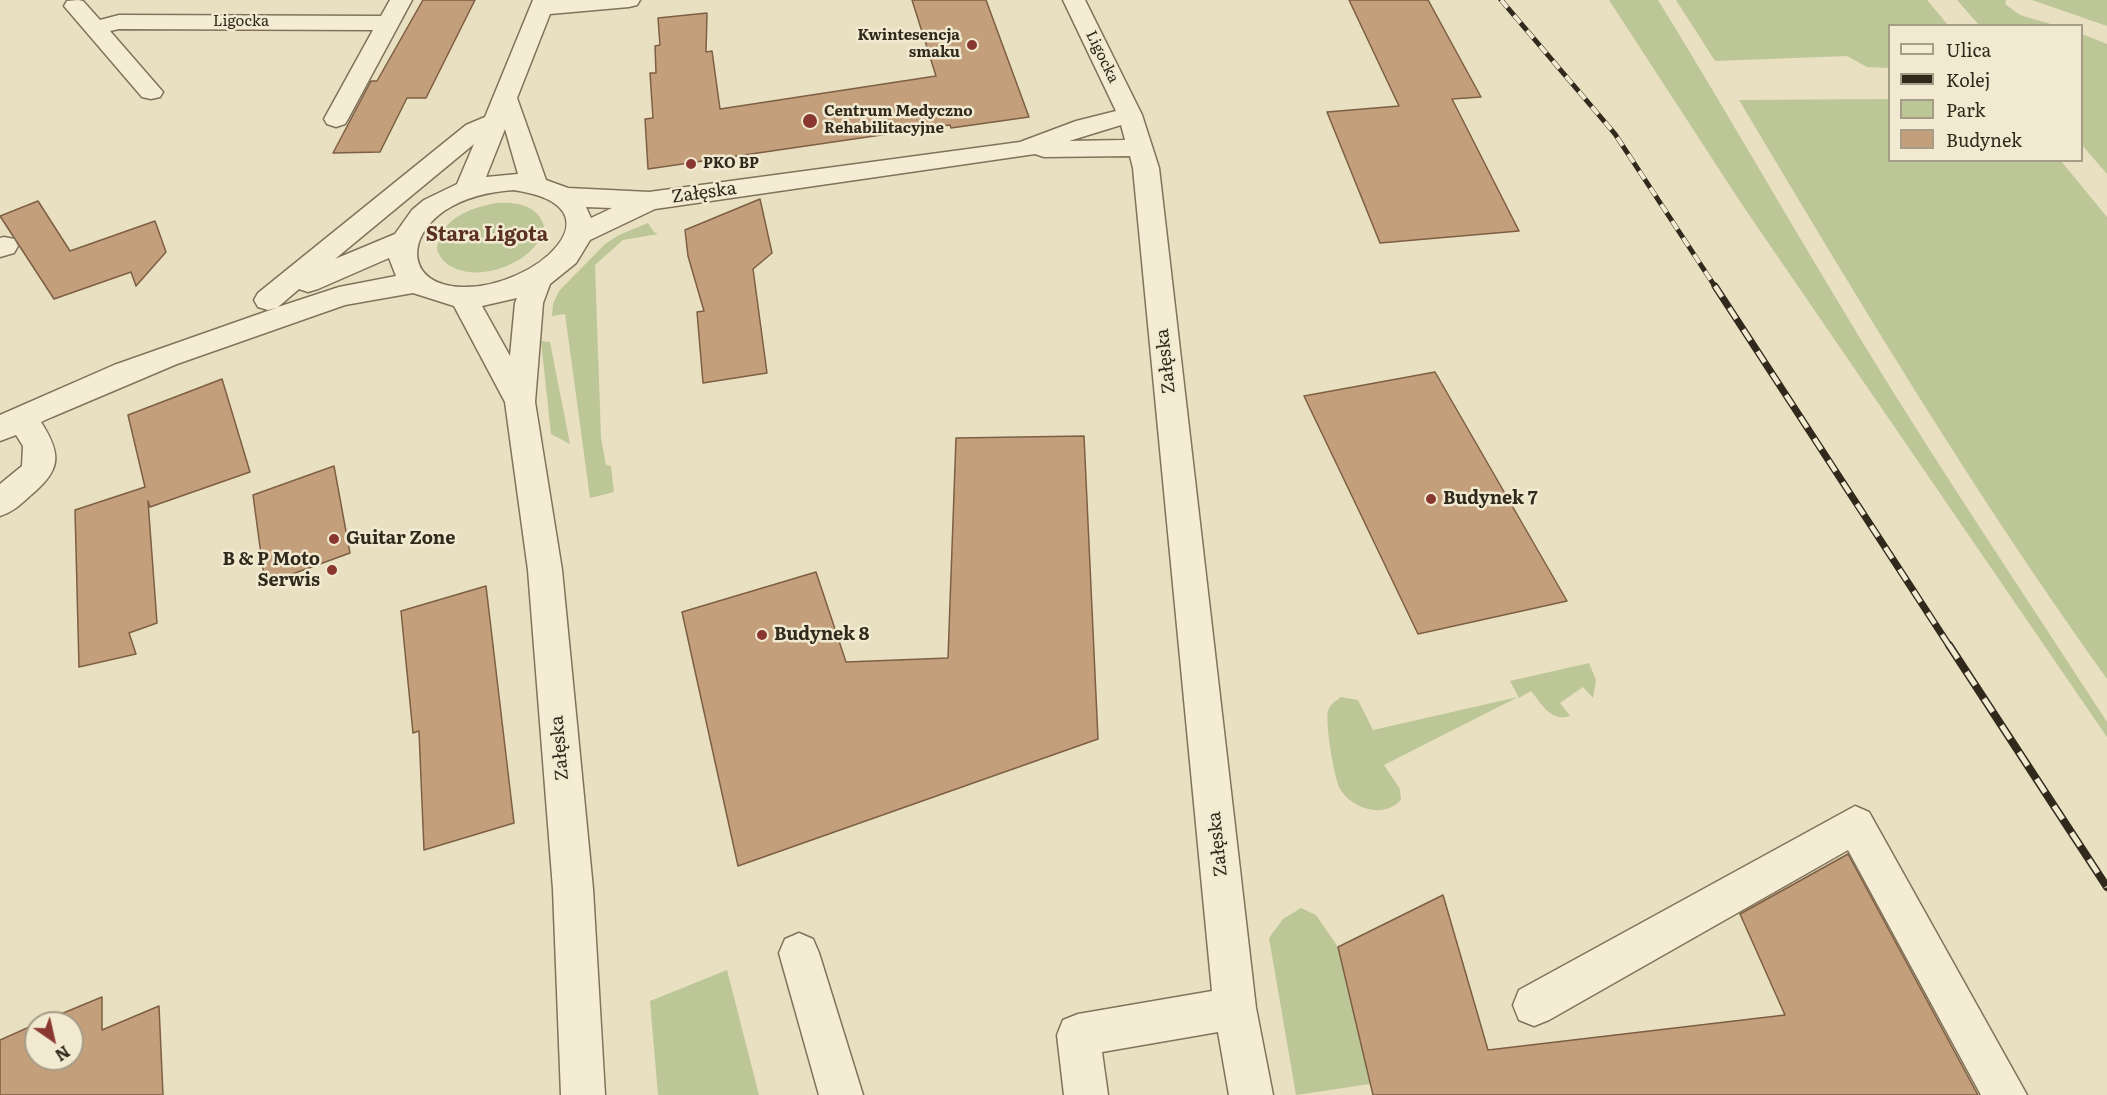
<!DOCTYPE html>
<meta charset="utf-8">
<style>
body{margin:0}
#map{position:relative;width:2107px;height:1095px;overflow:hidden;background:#e9e0c1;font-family:Literata,serif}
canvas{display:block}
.legend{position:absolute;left:1888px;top:24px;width:195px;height:138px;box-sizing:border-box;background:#f1ead0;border:2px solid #a59d88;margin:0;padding:8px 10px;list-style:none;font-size:18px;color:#32291d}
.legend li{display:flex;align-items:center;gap:12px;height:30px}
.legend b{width:30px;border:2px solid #a59d88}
.north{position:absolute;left:24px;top:1011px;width:60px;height:60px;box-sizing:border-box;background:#f1ead0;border:2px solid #a59d88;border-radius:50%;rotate:146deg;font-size:16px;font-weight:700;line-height:24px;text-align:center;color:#32291d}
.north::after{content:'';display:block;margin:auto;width:21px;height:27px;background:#8a3730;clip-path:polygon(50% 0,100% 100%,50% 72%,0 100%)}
</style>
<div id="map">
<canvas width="2107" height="1095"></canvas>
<ul class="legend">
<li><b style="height:8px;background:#f5edd3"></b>Ulica</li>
<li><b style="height:8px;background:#32291d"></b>Kolej</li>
<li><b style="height:16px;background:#bcc697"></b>Park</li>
<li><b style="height:16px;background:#c49f7b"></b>Budynek</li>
</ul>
<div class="north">N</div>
</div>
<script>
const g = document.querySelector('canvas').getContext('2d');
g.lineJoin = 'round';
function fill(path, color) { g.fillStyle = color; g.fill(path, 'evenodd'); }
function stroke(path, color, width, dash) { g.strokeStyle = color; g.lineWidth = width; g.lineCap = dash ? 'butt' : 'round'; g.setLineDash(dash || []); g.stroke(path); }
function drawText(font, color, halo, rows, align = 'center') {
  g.font = font + ' Literata,serif'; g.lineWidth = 5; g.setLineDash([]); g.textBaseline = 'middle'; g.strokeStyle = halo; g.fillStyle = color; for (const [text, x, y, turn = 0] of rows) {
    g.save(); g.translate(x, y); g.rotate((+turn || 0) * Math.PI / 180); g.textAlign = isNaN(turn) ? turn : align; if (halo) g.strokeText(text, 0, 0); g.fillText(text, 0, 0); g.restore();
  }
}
const green = new Path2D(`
 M1609,0H1658C1716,94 1771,190 1828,285C1916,434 2013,577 2107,722V737L1743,206Z
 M1676,0H1927L1948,25L1890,26L1889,68L1867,67L1847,56L1715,61Z
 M1957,0H2006L2005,4L2020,15L2054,25H1979Z
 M2032,0H2107V26Z
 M2082,34L2107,44V174L2082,145Z
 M1889,99L1890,160L2061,161L2107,217V679C1973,492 1857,298 1739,100Z
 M497,203C516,202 538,205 544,226C539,268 454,293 437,250C439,219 471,207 497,203Z
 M648,223L654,232L658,234L623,240L595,265L601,438L606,465L611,466L614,492L590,498L565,314L552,316L553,304L559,291L605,244L619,235Z
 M541,341L550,342L570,444L551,434Z
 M1589,663L1596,680L1593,698L1583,687L1560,703L1570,716C1550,722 1542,704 1531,691L1519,698L1510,681Z
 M1341,697L1358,700L1373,730L1518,697L1384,765L1400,789L1401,800C1384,819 1352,809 1340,789C1334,778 1325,723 1328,711C1330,704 1336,701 1341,697Z
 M1301,908L1316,915L1338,947L1370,1084L1296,1095L1269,938L1283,919Z
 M727,970L759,1095H658L650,1001Z`);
const building = new Path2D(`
 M423,0H475L426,98H407L380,152L333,153L371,81H377Z
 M912,0H986L1029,117L951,128L950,125L648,169L645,119L653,118L650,73H656L655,46L660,45L658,18L707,13L706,52L712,51L720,109L936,76Z
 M1349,0H1428L1481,97L1452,99L1519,231L1380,243L1327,112L1399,106Z
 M760,199L772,253L753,269L767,373L703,383L697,312L704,311L688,256L685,230Z
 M38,201L70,251L155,221L166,252L136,286L131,272L54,299L0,216Z
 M1435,372L1567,601L1418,634L1304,396Z
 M222,379L250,472L150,507L148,501L157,623L129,633L136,654L79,667L75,510L145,487L128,415Z
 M1084,436L1098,739L738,866L682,612L816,572L846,662L948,658L956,438Z
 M334,466L350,553L265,584L253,495Z
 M486,586L514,823L424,850L419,731L413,733L401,611Z
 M1848,854L1978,1095H1373L1338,947L1443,895L1488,1050L1785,1015L1740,914Z
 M102,997V1030L159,1006L163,1095H0V1040L36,1024V1059H72V1023H39Z`);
const minor = new Path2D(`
 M78,0L83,1L100,20L119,15L381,16L390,0H412L348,119L345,124L336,127L327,124L324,119L373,30L119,29L110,31L163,92L160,97L151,99L142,97L64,6L67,1Z
 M533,0H640L637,5L629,7L550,14L517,98L546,180L568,188L649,192L1020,142L1076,121L1116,111L1063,0H1085L1142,115L1159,168L1256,1008L1273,1095H1229L1218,1032L1102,1052L1108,1095H1064L1057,1035L1063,1020L1078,1014L1212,991L1133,168L1130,156L1044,157L1035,154L655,209L590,240L576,263L550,284L543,303L535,402L562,570L593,889L605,1095H561L553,889L528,570L505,402L454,306L413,293L345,305L177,364L52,417L41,422C62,455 61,470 31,495C21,504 13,512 0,516V484L22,466L23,446L16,435L0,441V415L114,365L276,308L268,310L258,307L254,300L258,293L466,125L485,117ZM1121,125L1125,140L1069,141ZM505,129L518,174L486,177ZM474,144L457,184L424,200L412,210L395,234L335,259ZM513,190C627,206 535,290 461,287C408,285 404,239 444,211C465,197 488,192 513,190ZM586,207L612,208L591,218ZM389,258L396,276L339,287L278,307L299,289L308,292L318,289ZM517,298L515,303L510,356L482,306Z
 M4,237L14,239L18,246L14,253L0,257V238Z
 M1855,806L1869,812L2027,1095H1981L1848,850L1549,1020L1534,1026L1519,1020L1513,1005L1519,990Z
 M799,933L813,939L819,953L863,1095H819L779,953L785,939Z`);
const railFar2 = new Path2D(`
 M1501,0L1615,134L1716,288`);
const railFar1 = new Path2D(`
 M1715,286L1950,647`);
const rail = new Path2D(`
 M1949,645L2107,887`);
const markers = [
 [972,45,6,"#8a3730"],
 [810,121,8,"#8a3730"],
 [691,164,6,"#8a3730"],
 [1431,499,6,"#8a3730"],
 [334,539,6,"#8a3730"],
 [332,570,6,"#8a3730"],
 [762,635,6,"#8a3730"]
];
const farStreetnames = [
 ["Ligocka",241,22],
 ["Ligocka",1102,57,64]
];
const farPoinames = [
 ["Kwintesencja",960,36,"right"],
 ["smaku",960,53,"right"],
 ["Centrum Medyczno",824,112],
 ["Rehabilitacyjne",824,129],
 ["PKO BP",703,164]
];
const streetNames = [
 ["Załęska",704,193,-8],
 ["Załęska",1166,361,-96],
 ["Załęska",560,748,-95],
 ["Załęska",1218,844,-96]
];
const poiNames = [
 ["Budynek 7",1443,499],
 ["Guitar Zone",346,539],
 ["B & P Moto",320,560,"right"],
 ["Serwis",320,581,"right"],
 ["Budynek 8",774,635]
];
const neighbourhoodNames = [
 ["Stara Ligota",487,235]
];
fill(green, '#bcc697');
fill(building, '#c49f7b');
stroke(building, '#7d5f43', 1.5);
stroke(minor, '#81725b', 3);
fill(minor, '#f5edd3');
stroke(railFar2, '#32291d', 5);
stroke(railFar1, '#32291d', 7);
stroke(rail, '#32291d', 8);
stroke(railFar2, '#f1ead0', 4, [10]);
stroke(railFar1, '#f1ead0', 4.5, [13]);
stroke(rail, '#f1ead0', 5, [16]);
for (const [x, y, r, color] of markers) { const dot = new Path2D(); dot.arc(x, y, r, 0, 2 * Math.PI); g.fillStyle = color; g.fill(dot); stroke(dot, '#f1ead0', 2); }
drawText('15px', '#32291d', '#f1ead0', farStreetnames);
drawText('bold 15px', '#32291d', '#f1ead0', farPoinames, 'left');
drawText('18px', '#32291d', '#f1ead0', streetNames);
drawText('bold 18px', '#32291d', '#f1ead0', poiNames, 'left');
drawText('bold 20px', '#5a3121', '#f1ead0', neighbourhoodNames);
</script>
